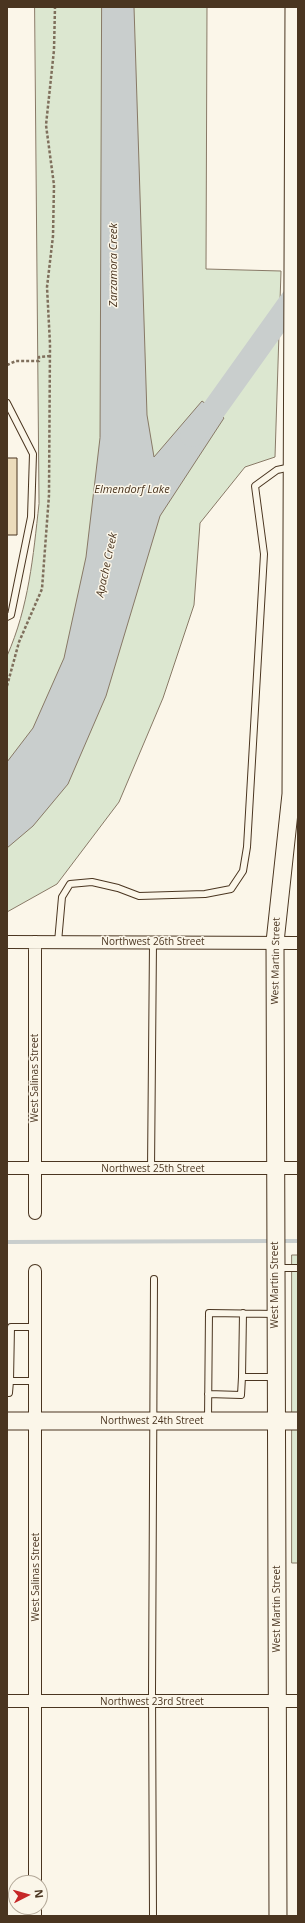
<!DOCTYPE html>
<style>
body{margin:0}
#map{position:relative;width:305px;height:1923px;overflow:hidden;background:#fbf6e9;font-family:"Open Sans",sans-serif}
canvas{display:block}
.frame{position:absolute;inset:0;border:8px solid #4a3520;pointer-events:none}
.north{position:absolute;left:8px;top:1875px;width:40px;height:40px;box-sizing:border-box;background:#fbf6e9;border:1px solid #b4a999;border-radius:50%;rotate:84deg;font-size:11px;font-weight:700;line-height:16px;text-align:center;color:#4a3520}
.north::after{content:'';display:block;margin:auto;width:14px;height:18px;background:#c62828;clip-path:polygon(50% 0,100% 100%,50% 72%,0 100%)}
</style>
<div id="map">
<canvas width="305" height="1923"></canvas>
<div class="frame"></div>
<div class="north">N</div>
</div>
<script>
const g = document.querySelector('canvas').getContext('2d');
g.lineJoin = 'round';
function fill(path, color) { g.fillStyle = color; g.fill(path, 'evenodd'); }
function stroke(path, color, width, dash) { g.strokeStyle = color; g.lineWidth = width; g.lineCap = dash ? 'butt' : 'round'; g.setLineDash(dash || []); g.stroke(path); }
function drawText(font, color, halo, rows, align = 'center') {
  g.font = font + ' "Open Sans",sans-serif'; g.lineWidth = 3; g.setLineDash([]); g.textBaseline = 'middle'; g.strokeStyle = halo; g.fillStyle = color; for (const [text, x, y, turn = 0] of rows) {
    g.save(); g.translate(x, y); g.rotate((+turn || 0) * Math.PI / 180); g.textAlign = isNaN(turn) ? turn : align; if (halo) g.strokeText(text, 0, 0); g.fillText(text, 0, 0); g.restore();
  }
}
const green = new Path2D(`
 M35,7H207L206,269L281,271L275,457L245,467L200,523L194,605L163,698L119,802L57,884L7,912V656C29,606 33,557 39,504Z
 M292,1255H298V1563H292Z`);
const water = new Path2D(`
 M102,7H134L147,415L154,457L202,401L224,418L160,516L106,696L68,784L33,826L7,848V762L33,728L64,658L86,557L100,438Z`);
const stream = new Path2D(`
 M280,1241H298
 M7,1242L272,1241`);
const river = new Path2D(`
 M192,435L213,411L298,292`);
const building = new Path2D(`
 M7,458H17V535H7Z`);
const path = new Path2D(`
 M7,365L16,361H39V357L50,356
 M7,686L19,642L42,589L49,495L50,344L47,287L53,236L54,185L46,125L54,50L55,7`);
const lane = new Path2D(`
 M7,403L33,454L31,517L11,615L7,617
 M58,942L62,897L70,884L92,882L118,888L139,896L205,894L231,889L243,871L247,847L264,554L255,486L277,470L291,467
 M151,1169L153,943
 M277,1268H298
 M35,1327H11L10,1381H35
 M242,1377L243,1313
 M7,1393H9L10,1381
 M208,1394L241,1395L242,1377H274
 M208,1419L209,1313L276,1314
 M153,1916L152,1690L154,1279`);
const street = new Path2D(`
 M7,942L298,943
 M35,942V1213
 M7,1168H298
 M35,1271V1883
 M7,1701H298
 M35,1916V1907`);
const secondary = new Path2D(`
 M7,1421H298
 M278,1916L275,942L291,794L294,7`);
const streetNames = [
 ["Northwest 26th Street",153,942],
 ["West Martin Street",276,961,-89],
 ["West Salinas Street",35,1078,-90],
 ["Northwest 25th Street",153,1169],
 ["West Martin Street",275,1285,-90],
 ["Northwest 24th Street",152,1421],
 ["West Salinas Street",36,1577,-90],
 ["West Martin Street",277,1609,-90],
 ["Northwest 23rd Street",152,1702]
];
const waterNames = [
 ["Zarzamora Creek",114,265,-90],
 ["Elmendorf Lake",132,490],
 ["Apache Creek",107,565,-78]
];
fill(green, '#dce7d0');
stroke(green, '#887966', 1);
fill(water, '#c9cecd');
stroke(water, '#887966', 1);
stroke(stream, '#c9cecd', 4);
stroke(river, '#c9cecd', 24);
fill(building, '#ecdcbc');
stroke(building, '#4a3520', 1);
stroke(lane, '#4a3520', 8);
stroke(street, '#4a3520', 14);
stroke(secondary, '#4a3520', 19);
stroke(path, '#7f6f5c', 2.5, [3, 2]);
stroke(lane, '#fbf6e9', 6);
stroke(street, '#fbf6e9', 12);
stroke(secondary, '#fbf6e9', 17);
drawText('10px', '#4a3520', '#fbf6e9', streetNames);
drawText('italic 11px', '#4a3520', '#fbf6e9', waterNames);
</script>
